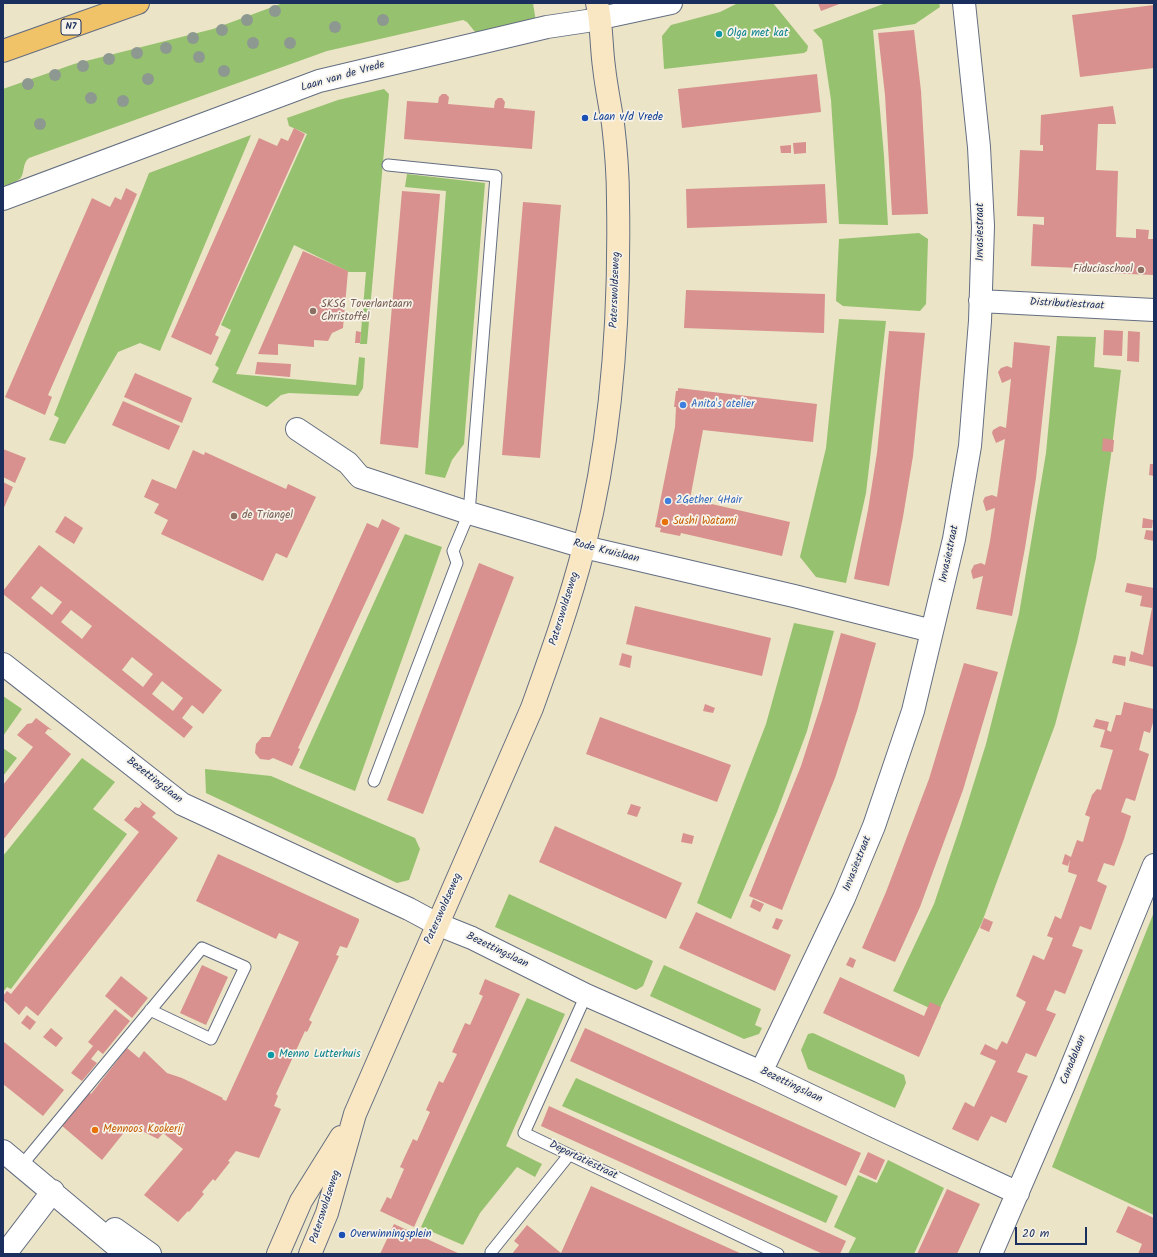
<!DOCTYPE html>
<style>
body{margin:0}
#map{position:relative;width:1157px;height:1257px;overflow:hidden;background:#ebe4c6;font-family:Kalam,sans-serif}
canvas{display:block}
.frame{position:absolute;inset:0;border:4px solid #1b2f5e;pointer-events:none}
.scale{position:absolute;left:1015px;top:1227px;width:72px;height:18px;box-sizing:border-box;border:2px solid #1b2f5e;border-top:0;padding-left:5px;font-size:12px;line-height:14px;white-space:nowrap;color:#1b2f5e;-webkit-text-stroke:3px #f7f3e8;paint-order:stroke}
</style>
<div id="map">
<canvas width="1157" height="1257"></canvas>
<div class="frame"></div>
<div class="scale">20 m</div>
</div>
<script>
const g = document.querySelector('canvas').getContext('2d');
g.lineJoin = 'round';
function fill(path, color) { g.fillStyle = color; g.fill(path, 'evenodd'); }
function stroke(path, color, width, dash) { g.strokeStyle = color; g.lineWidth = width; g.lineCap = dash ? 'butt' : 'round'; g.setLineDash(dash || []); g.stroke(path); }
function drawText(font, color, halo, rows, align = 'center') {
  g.font = font + ' Kalam,sans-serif'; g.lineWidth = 3.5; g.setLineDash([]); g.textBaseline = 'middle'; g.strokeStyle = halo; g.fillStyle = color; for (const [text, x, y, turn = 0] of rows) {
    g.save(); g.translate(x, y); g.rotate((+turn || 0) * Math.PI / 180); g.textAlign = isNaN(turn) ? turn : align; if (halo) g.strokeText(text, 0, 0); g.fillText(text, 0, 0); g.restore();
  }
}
const green = new Path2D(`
 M283,3H533L536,22L476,33L467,22L463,20L327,51L29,158C21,164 26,176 18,180C14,183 8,184 3,186V89L74,64L213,29Z
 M738,3H773L808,46L807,51L804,53L664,69L662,36L671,25L720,12Z
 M886,3H939L940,7L915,24L873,30L884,156L888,225L839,224L831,100L822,40L813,30Z
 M384,89L389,94L367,344H360L366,272H349L294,245L236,374L356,385L359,357L365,358L363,388L358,396L289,393L281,395L267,407L212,382L219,368L215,365L231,330L221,325L307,134L289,126L287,118L338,100Z
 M251,135L160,351L140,343L118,352L65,444L49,440L59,418L54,415L149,173Z
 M407,174L485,183L464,444L452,460L445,478L425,474L446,191L405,187Z
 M919,233L928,239L926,304L920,311L843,306L836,301L839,239Z
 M839,319L886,321L866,493L846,583L816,577L800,557L826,448Z
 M1057,336L1096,337L1094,367L1121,370L1111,455L1096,558L1077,642L1055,725L982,922L938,1012L893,991L934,904L961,824L986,744L1019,614L1046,453Z
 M405,534L442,547L355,791L299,768Z
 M794,623L834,631L807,731L777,812L731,919L697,903L766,724Z
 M3,696L22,709L3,736Z
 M3,748L17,758L3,776Z
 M82,758L115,782L93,809L127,834L11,989L7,987L3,992V856Z
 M205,769L271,776L415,838L420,849L409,880L397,883L206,793Z
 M509,894L653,961L643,986L636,990L495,927Z
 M1154,912V1215L1052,1167Z
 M664,965L761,1009L755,1025L762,1028L759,1034L744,1039L650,996Z
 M527,998L565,1014L506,1146L542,1164L535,1177L517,1167L480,1213L463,1245L421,1227Z
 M813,1033L904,1075L906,1083L895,1108L808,1069L801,1050L808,1034Z
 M576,1078L838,1196L826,1223L562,1106Z
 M888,1160L944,1188L914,1254H848L856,1238L834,1227L858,1175L877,1183Z`);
const building = new Path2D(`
 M818,3H842L821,11Z
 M1154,5V68L1080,77L1072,15Z
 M914,30L921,91L928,214L892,215L885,95L878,33Z
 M817,74L821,112L682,128L678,89Z
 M442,94H446L449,97L448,104L494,108L495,101L498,98H502L505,102L504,108L535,111L532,149L404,139L407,101L438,103L439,97Z
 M1113,106L1116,124H1098L1096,170L1118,171L1116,237L1136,238V229L1149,230L1148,239H1154V275L1079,272V268L1031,266L1033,224L1044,225V217L1017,216L1020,150L1043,151V145H1040L1041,115Z
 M294,128L305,134L215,335L219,337L211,355L171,337L259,138L277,146L281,138L288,141Z
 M806,142V153L794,154L793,143Z
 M791,145V153H781L780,146Z
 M825,184L827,223L687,228L686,189Z
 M126,188L137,194L48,395L52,397L45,415L5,397L92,198L110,207L115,197L121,200Z
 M402,191L440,194L418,448L380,444Z
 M523,202L561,205L540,458L502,455Z
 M303,251L348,271L343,328L332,333L328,341L314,340V347L278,344V355L258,354Z
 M686,290L825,294L824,333L684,328Z
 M1104,330L1123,331L1122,356L1103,355Z
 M356,331L361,332L360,343H355Z
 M889,331L925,333L913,456L903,517L889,586L854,579L868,510L877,453Z
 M1128,331L1140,332L1139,362L1127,361Z
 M1014,342L1050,346L1036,478L1025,548L1012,616L976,609L983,576L973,579L971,571L974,565L981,563L985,565L990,541L995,508L986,511L983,501L985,497L992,495L997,497L1005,439L996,443L992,433L993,430L1000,426L1006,428L1011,379L1002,383L998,372L1001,368L1007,366L1012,368Z
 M257,362L291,364L290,377L255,374Z
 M135,373L192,398L182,423L124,397Z
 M678,388L817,404L813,442L703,430L690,499L790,522L782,556L681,533L680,536L660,532L661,528L655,527L675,427L676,407H674L676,391H678Z
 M123,401L180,426L169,450L112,425Z
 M1103,438L1114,440L1113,452L1102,451Z
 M3,449L26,458L15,483L3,477Z
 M193,450L204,455L205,452L286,489L288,484L316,497L287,558L276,553L263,581L161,534L168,520L154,513L159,504L144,497L152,479L176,489Z
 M1150,464H1154V476L1149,475Z
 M3,482L13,487L3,510Z
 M65,516L83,528L74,544L55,532Z
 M1143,518L1153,520L1152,528H1142Z
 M382,519L400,528L298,748L300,749L292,766L273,758L269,760L260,759L255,753L256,744L262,737H270L367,523L378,528Z
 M1146,530L1154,531V541L1144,539Z
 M39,545L222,690L203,714L192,705L182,718L193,727L184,738L3,594V591ZM41,586L62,602L52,615L31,598ZM71,610L92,626L82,639L61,622ZM132,657L153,674L143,687L122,670ZM162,681L183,698L173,711L152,694Z
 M479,563L514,577L423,814L387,800Z
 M1127,583L1154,588V667L1129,661L1131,651L1143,655L1152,608L1140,606L1142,596L1125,592Z
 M635,606L771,638L762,676L626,644Z
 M841,633L876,643L857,711L835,778L782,910L749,896L801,766L822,701Z
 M622,653L632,656L630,668L619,665Z
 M1114,655L1126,657L1125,666L1112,663Z
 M964,663L998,672L963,790L920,907L895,962L862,948L886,892L929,779Z
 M1124,702L1154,709V719L1150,733L1144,731L1139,750L1149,754L1135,801L1126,798L1121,812L1131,816L1124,839L1114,866L1104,863L1097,881L1107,886L1091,930L1080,926L1072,946L1083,950L1065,994L1055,990L1046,1010L1056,1014L1036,1057L1026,1053L1017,1072L1028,1076L1006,1123L991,1116L978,1141L952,1129L965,1102L974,1107L996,1061L980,1054L985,1044L997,1050L1002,1041L1007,1044L1026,1002L1016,996L1033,955L1044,960L1053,938L1047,936L1055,916L1061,919L1077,875L1068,872L1070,859L1068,866L1062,864L1065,854L1071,857L1077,840L1083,842L1090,817L1085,815L1092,795L1097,789L1101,790L1113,750L1100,747L1105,730L1093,727L1096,719L1109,722L1107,730L1111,732L1116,715H1121Z
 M705,704L715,708L713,713L703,711Z
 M600,717L731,765L717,802L586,754Z
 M36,718L52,730L48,729L45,733L71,754L3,840V785L33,747L17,735L27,724L32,723Z
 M139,800L156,813L152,817L178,838L38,1016L26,1006L19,1015L3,1000V996L7,991L11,994L139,832L124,820L135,807L139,808L142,804Z
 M631,804L641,807L637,817L627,814Z
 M555,826L682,883L666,919L539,862Z
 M683,833L694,836L692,844L681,842Z
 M218,854L359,919V921L347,948L340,946L336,955L339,956L309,1020L312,1022L307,1032L305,1031L276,1094L278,1096L274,1106L281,1109L259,1158L236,1151L228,1161L230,1162L215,1181L213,1179L202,1192L204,1194L189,1212L188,1211L178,1222L144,1195L183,1149L163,1133L158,1139L130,1125L102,1160L61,1125L88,1092L91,1094L127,1048L139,1058L144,1051L167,1073L182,1078L223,1098L222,1099L226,1101L299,942L279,933L276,939L196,901Z
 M753,899L764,904L760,912L750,907Z
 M696,912L791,955L775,991L679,948Z
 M776,918L783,920L778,930L772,928Z
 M984,918L993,922L989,932L980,928Z
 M850,957L856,960L853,968L846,965Z
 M202,965L228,977L206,1025L180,1013Z
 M121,976L148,998L132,1018L105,996Z
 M840,977L924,1016L930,1002L941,1007L919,1057L823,1013Z
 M485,979L520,994L414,1227L380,1211L387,1197L391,1199L404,1169L400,1167L413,1139L417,1141L430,1112L426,1110L439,1081L443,1083L457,1054L452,1052L465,1023L470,1025L483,996L479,994Z
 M115,1009L130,1021L103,1054L98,1050L91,1059L97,1063L82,1081L71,1073L93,1046L88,1042Z
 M27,1015L36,1022L30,1030L21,1023Z
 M51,1028L63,1038L56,1047L43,1037Z
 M585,1028L861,1153L846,1186L570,1061Z
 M4,1042L64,1090L43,1116L3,1084Z
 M549,1106L846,1241L840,1254H823L541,1126Z
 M868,1152L885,1160L876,1180L859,1172Z
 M591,1186L742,1254H512L519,1245L514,1241L527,1225L561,1253Z
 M947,1189L980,1204L957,1254H917Z
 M1128,1206L1154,1218V1254H1138L1142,1244L1116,1232Z
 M394,1224L460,1254H380Z`);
const lane = new Path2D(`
 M374,781L457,563L453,551L469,513L496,176L388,165
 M586,995L524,1133L778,1254
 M21,1166L202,948L245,967L211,1039L150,1010
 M491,1252L569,1155`);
const street = new Path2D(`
 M3,199L319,81L547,27L587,21L671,3
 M980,301L1154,310
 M297,429L348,463L360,477L469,513L584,547L794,596L932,631
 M3,664L182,804L409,909L437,924L472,938L586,995L761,1072L876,1127L1018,1193
 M761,1072L844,898L874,826L913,711L954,539L970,446L980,321L983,226L979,147L964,3
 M3,1151L126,1254
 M115,1229L150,1254
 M5,1254L53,1191
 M991,1254L1064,1085L1154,865`);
const secondary = new Path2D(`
 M278,1254L301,1201L341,1137
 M310,1254L327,1213L355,1114L532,708C551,655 570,602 584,547C612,437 620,314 618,200C618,175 616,149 613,124C610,105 606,86 604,67C601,46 602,24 597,3`);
const highway = new Path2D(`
 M3,51L138,3`);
const trees = [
 [275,11],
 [247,20],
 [383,20],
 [335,27],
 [222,30],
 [193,38],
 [253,43],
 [290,43],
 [166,48],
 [137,53],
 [199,57],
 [109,59],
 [83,66],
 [224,71],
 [55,75],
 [148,79],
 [28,84],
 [91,98],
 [123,101],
 [40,124]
];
const markers = [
 [719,34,4,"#0f9aa8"],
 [585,118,4,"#1a4fb4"],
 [1141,270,4,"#8d6e63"],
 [313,311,4,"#8d6e63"],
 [683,405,4,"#3f7fe0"],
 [668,501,4,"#3f7fe0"],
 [234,516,4,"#8d6e63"],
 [665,522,4,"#e8710a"],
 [271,1055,4,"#0f9aa8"],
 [95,1130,4,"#e8710a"],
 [342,1235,4,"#1a4fb4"]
];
const shields = [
 [71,27,20]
];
const shieldNames = [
 ["N7",71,27]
];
const cultureNames = [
 ["Olga met kat",727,34],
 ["Menno Lutterhuis",279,1055]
];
const streetNames = [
 ["Laan van de Vrede",343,77,-16],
 ["Invasiestraat",981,232,-90],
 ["Paterswoldseweg",616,290,-88],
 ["Distributiestraat",1067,305,3],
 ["Rode Kruislaan",606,552,14],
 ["Invasiestraat",950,554,-78],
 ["Paterswoldseweg",565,609,-73],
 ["Bezettingslaan",154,781,38],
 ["Invasiestraat",858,864,-68],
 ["Paterswoldseweg",444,909,-66],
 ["Bezettingslaan",497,951,26],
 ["Canadalaan",1074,1060,-68],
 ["Bezettingslaan",791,1086,26],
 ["Deportatiestraat",583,1161,26],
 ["Paterswoldseweg",326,1207,-72]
];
const transitNames = [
 ["Laan v/d Vrede",593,118],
 ["Overwinningsplein",350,1235]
];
const educationNames = [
 ["Fiduciaschool",1133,270,"right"],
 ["SKSG Toverlantaarn",321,305],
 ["Christoffel",321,318],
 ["de Triangel",242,516]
];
const shopNames = [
 ["Anita's atelier",691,405],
 ["2Gether 4Hair",676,501]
];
const foodNames = [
 ["Sushi Watami",673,522],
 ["Mennoos Kookerij",103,1130]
];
fill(green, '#96c16f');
fill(building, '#d8918f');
stroke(lane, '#646e82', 13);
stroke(street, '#646e82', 24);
stroke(secondary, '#646e82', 24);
stroke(highway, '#646e82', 24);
stroke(lane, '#fff', 11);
stroke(street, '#fff', 22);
stroke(secondary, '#f9e7c3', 22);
stroke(highway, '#f1c369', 22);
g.fillStyle = '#8d9990';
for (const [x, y] of trees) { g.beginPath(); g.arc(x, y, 6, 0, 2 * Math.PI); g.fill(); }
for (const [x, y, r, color] of markers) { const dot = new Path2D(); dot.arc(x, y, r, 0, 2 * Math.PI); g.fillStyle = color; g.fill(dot); stroke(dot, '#f7f3e8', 1.5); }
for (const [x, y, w] of shields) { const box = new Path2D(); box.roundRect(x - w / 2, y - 8, w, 16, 3); g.fillStyle = '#f7f3e8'; g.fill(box); stroke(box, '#1b2f5e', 1); }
drawText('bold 10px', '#1b2f5e', null, shieldNames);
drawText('11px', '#0d838f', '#f7f3e8', cultureNames, 'left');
drawText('11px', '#1b2f5e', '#f7f3e8', streetNames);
drawText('11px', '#164399', '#f7f3e8', transitNames, 'left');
drawText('11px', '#785e54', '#f7f3e8', educationNames, 'left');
drawText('11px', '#366cbe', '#f7f3e8', shopNames, 'left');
drawText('11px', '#c56008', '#f7f3e8', foodNames, 'left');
</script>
